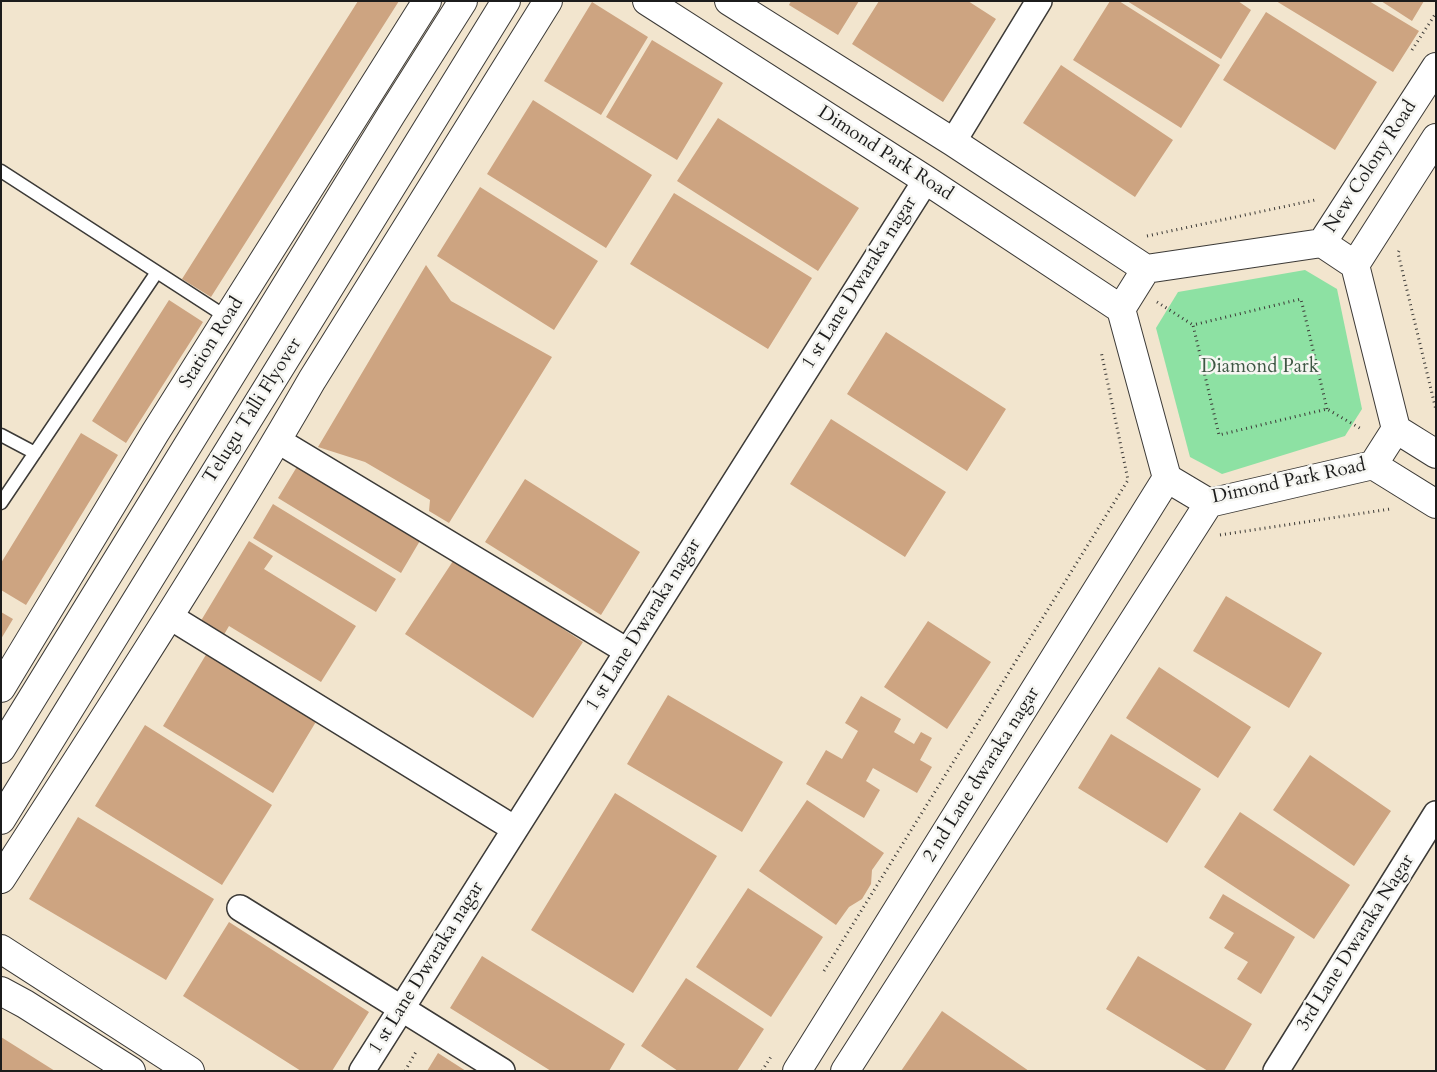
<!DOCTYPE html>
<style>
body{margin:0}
#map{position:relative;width:1437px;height:1072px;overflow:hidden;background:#f2e5ce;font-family:Cardo,serif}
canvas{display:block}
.frame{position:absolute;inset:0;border:2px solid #1c1c1c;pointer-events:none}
</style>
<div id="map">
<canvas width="1437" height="1072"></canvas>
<div class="frame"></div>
</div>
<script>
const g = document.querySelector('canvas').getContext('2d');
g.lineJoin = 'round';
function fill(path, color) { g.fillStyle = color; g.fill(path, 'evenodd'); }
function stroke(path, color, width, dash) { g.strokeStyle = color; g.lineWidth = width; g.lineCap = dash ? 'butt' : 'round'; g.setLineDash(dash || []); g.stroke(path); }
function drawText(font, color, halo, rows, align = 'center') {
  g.font = font + ' Cardo,serif'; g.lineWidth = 5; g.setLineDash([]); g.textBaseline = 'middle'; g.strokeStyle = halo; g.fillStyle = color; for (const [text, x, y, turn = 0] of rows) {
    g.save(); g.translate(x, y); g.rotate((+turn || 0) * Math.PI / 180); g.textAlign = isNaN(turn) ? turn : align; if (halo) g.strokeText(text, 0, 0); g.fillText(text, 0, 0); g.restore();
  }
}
const green = new Path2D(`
 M1305,270L1337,289L1362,409L1345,436L1222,474L1190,457L1156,328L1178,292Z`);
const building = new Path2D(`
 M358,1H399L211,297L182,279Z
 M791,1H859L838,35L789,5Z
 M879,1H968L996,19L943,102L852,44Z
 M1110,1H1119L1220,65L1181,128L1073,60Z
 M1127,1H1238L1251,10L1221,59Z
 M1276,1H1369L1419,31L1393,72Z
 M1381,1H1424L1412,21Z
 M592,2L648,37L601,115L544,81Z
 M1266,12L1377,82L1335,150L1223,80Z
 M652,40L723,83L677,160L606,117Z
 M1061,65L1173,140L1135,197L1023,123Z
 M533,100L652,175L606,248L487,174Z
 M718,118L859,208L818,271L677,181Z
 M480,187L598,261L554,330L437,256Z
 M674,193L812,278L768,349L630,264Z
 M426,265L451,301L552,357L449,523L429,511L430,500L365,462L318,447Z
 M169,300L203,322L126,443L92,421Z
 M886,332L1006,409L967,471L847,394Z
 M831,419L946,492L905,557L790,484Z
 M81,433L118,455L26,605L1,590V563Z
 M298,465L421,539L401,573L278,498Z
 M525,479L640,552L601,615L485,542Z
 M273,504L396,579L376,612L253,538Z
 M249,541L273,556L264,569L356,626L321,682L229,626L222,638L199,624Z
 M455,558L583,642L533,718L405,634Z
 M1226,596L1322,653L1289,708L1193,651Z
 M1,612L13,619L1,639Z
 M928,621L991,662L947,729L884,687Z
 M207,653L317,720L273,793L163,726Z
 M1159,667L1251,727L1218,778L1126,718Z
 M668,695L783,762L742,832L627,764Z
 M861,696L901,719L894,732L914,744L921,732L932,738L920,760L932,767L917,793L873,768L866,781L880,790L864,818L806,784L826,750L842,759L858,731L845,723Z
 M145,725L272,805L222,885L95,806Z
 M1111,734L1201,789L1167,843L1078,788Z
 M1310,755L1391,811L1354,866L1273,810Z
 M615,793L717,856L633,993L531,930Z
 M807,800L884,853L872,870L871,884L862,899L849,907L836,925L759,871Z
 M1240,812L1350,885L1314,939L1204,867Z
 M78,817L214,899L166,980L29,899Z
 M748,888L823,937L771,1017L696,967Z
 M1223,894L1295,937L1261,994L1237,979L1248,962L1224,948L1234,933L1209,918Z
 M229,922L369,1012L332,1071H301L183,996Z
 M482,956L625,1044L609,1071H551L450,1008Z
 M1138,956L1252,1024L1224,1071H1208L1106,1009Z
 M686,978L764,1029L737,1071H678L641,1046Z
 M942,1011L1029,1071H901Z
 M1,1037L55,1071H1Z
 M438,1053L466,1071H427Z`);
const path = new Path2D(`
 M1412,50L1436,13
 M1147,236L1315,200L1316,198
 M1399,251L1398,253L1436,410
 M1157,302L1193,325
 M1327,409L1301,299L1193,325L1219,435L1327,409L1363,430
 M1220,535L1390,509
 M824,971L1128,480L1101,351
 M405,1071L417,1050
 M762,1071L772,1055`);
const lane = new Path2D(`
 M1,171L228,318
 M1,435L35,453
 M1,503L157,272`);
const street = new Path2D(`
 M953,142L1039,1
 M277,440L627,651
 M169,616L515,829
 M240,908L502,1071
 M362,1071L926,180
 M1276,1071L1436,814`);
const secondary = new Path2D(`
 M647,1L926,180L1121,309
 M729,1L953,142L1146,269
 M1322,243L1355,265L1396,429L1373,465L1209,503L1167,478L1121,309L1146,269Z
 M1322,243L1436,67
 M1355,265L1436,138
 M1396,429L1436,454
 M1373,465L1436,504
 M1,949L190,1071
 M1,991L25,1004L131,1071
 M797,1071L1167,478
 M845,1071L1209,503`);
const primary = new Path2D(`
 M1,688L155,433L427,1
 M1,749L391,115L463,1
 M1,820L506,1
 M1,879C107,714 214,550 312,380L548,1`);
const streetNames = [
 ["Dimond Park Road",885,154,33],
 ["New Colony Road",1371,167,-57],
 ["1 st Lane Dwaraka nagar",860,283,-58],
 ["Station Road",212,343,-58],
 ["Telugu Talli Flyover",253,411,-58],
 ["Dimond Park Road",1289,482,-12],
 ["1 st Lane Dwaraka nagar",644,625,-58],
 ["2 nd Lane dwaraka nagar",982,775,-58],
 ["3rd Lane Dwaraka Nagar",1356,943,-58],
 ["1 st Lane Dwaraka nagar",427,968,-58]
];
const parkNames = [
 ["Diamond Park",1260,368]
];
fill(green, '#8de1a3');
fill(building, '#cda481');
stroke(lane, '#3c3a37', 15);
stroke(street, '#3c3a37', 28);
stroke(secondary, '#3c3a37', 30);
stroke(primary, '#3c3a37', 30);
stroke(path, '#3c3a37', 3, [1, 4]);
stroke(lane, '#fff', 12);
stroke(street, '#fff', 25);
stroke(secondary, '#fff', 28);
stroke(primary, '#fff', 28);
drawText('19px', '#1c1c1c', '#f6f6f2', streetNames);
drawText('19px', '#3e5744', '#f6f6f2', parkNames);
</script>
